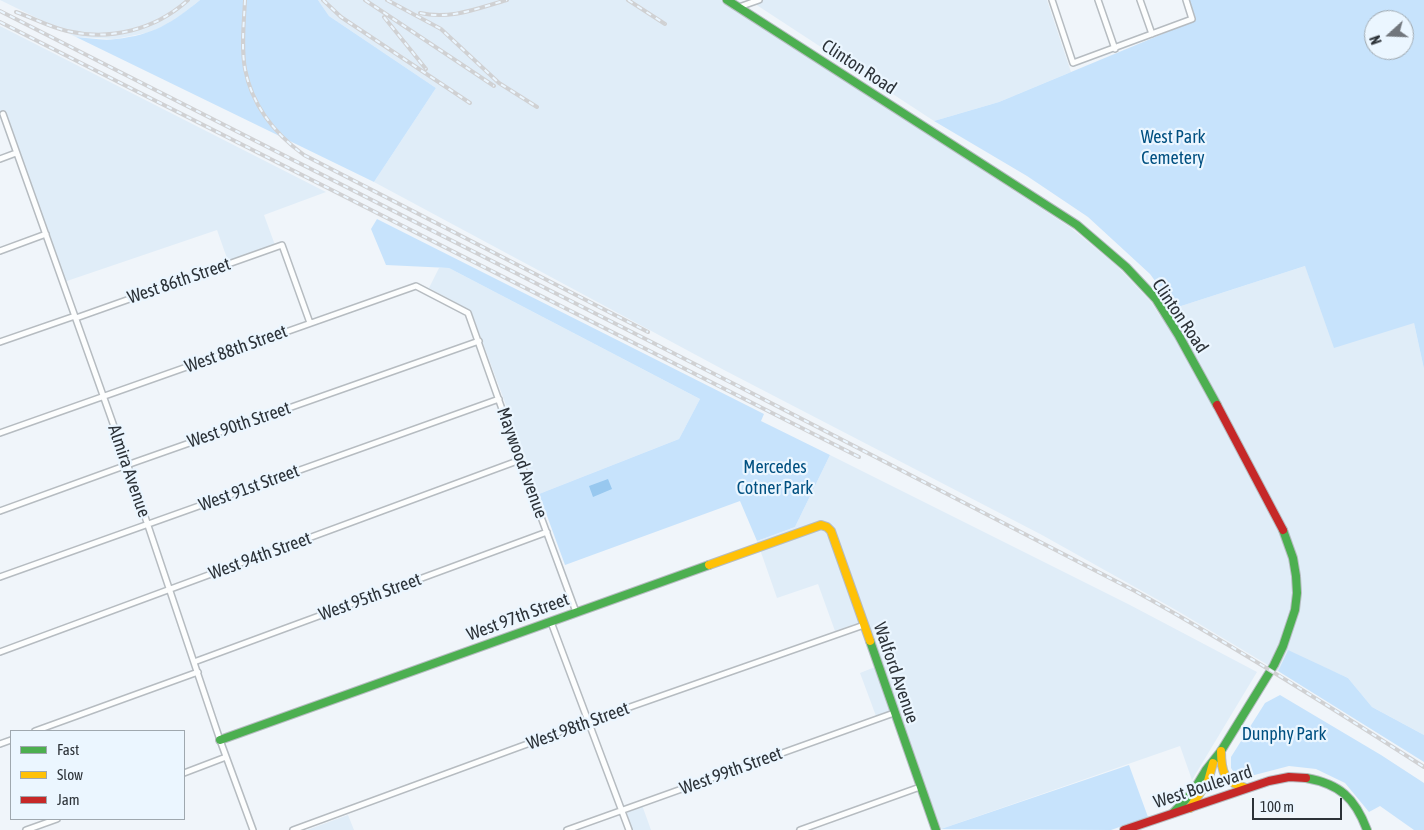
<!DOCTYPE html>
<style>
body{margin:0}
#map{position:relative;width:1424px;height:830px;overflow:hidden;background:#f0f5fa;font-family:"Asap Condensed",sans-serif}
canvas{display:block}
.legend{position:absolute;left:10px;top:730px;width:175px;height:90px;box-sizing:border-box;background:#ebf6ff;border:1px solid #9fa8af;margin:0;padding:6px 9px;list-style:none;font-size:15px;color:#2c3238}
.legend li{display:flex;align-items:center;gap:10px;height:25px}
.legend b{width:25px;border:1px solid #9fa8af}
.north{position:absolute;left:1364px;top:10px;width:50px;height:50px;box-sizing:border-box;background:#ebf6ff;border:1px solid #9fa8af;border-radius:50%;rotate:250deg;font-size:14px;font-weight:700;line-height:20px;text-align:center;color:#2c3238}
.north::after{content:'';display:block;margin:auto;width:18px;height:22px;background:#71767c;clip-path:polygon(50% 0,100% 100%,50% 72%,0 100%)}
.scale{position:absolute;left:1252px;top:798px;width:90px;height:22px;box-sizing:border-box;border:2px solid #2c3238;border-top:0;padding-left:6px;font-size:15px;line-height:18px;white-space:nowrap;color:#2c3238;-webkit-text-stroke:4px #ebf6ff;paint-order:stroke}
</style>
<div id="map">
<canvas width="1424" height="830"></canvas>
<ul class="legend">
<li><b style="height:6px;background:#4caf50"></b>Fast</li>
<li><b style="height:6px;background:#ffc107"></b>Slow</li>
<li><b style="height:6px;background:#c62828"></b>Jam</li>
</ul>
<div class="north">N</div>
<div class="scale">100 m</div>
</div>
<script>
const g = document.querySelector('canvas').getContext('2d');
g.lineJoin = 'round';
function fill(path, color) { g.fillStyle = color; g.fill(path, 'evenodd'); }
function stroke(path, color, width, dash) { g.strokeStyle = color; g.lineWidth = width; g.lineCap = dash ? 'butt' : 'round'; g.setLineDash(dash || []); g.stroke(path); }
function drawText(font, color, halo, rows, align = 'center') {
  g.font = font + ' "Asap Condensed",sans-serif'; g.lineWidth = 4.5; g.setLineDash([]); g.textBaseline = 'middle'; g.strokeStyle = halo; g.fillStyle = color; for (const [text, x, y, turn = 0] of rows) {
    g.save(); g.translate(x, y); g.rotate((+turn || 0) * Math.PI / 180); g.textAlign = isNaN(turn) ? turn : align; if (halo) g.strokeText(text, 0, 0); g.fillText(text, 0, 0); g.restore();
  }
}
const built = new Path2D(`
 M0,0H200L174,21L151,32L115,39L76,37Z
 M318,0H722L1071,228L1117,266L1151,302L1160,316L1175,308L1305,266L1414,323L1424,369V735L1372,707L1348,678L1287,651L1278,671L1176,610L1042,535L724,370L374,182L436,88L329,16Z
 M749,0H1047L1071,72L999,102L934,121Z
 M0,26L326,192L264,215L275,245L228,261L217,230L61,283L0,117Z
 M439,268H449L700,399L679,439L539,494L471,311L429,288Z
 M830,455L1130,605L1257,672L1192,780L1180,746L941,829L897,709L876,716L860,673L880,665L864,621L835,631L818,584L777,598L757,541L795,527Z
 M642,805L651,830H632L626,811Z
 M348,815L354,830H307Z`);
const green = new Path2D(`
 M200,0H318L329,16L436,88L374,182L76,37C89,38 103,41 116,39C153,35 172,23 200,0Z
 M1189,0H1424V369L1414,323L1334,348L1305,266L1175,308L1150,274L1088,217L1027,176L934,121L999,102L1196,20ZM1374,20H1404V50H1374Z
 M377,219L764,414L761,421L830,455L795,527L757,541L740,501L565,565L539,494L679,439L700,399L449,268L386,265L371,229Z
 M1288,650L1348,678L1372,707L1424,735V762L1278,671Z
 M1280,695L1381,755L1424,783V830H1414L1380,806L1369,812L1345,783L1316,769L1289,766L1243,778H1238L1231,768V757L1265,703Z
 M1129,765L1148,817L1111,830L941,829Z`);
const water = new Path2D(`
 M608,479L612,489L593,497L589,486Z`);
const street = new Path2D(`
 M1052,0L1073,63L1192,19L1186,0
 M1098,0L1115,49
 M1140,0L1152,34
 M739,7L759,0
 M3,114L126,460L220,740L253,830
 M0,159L16,153
 M0,251L46,234
 M76,318L282,245L310,323
 M0,342L75,316
 M0,433L416,286L468,313L520,460L576,612
 M0,511L127,465L479,341
 M0,577L499,399
 M551,622L629,830
 M0,652L520,460
 M194,662L547,532
 M35,731L198,672
 M0,744L11,740
 M184,773L226,757
 M26,830L57,819
 M293,830L590,721L864,625
 M567,830L894,713
 M800,830L920,787`);
const fast = new Path2D(`
 M727,0L1077,225L1126,267L1156,299L1179,336L1217,405
 M870,641L936,830
 M220,740L709,565
 M1306,778C1340,784 1355,798 1367,830
 M1173,813L1192,793L1206,770L1221,751L1274,665L1283,646L1295,610L1297,593L1296,576L1293,558L1283,530`);
const slow = new Path2D(`
 M709,565L821,525L827,527L831,531L870,641
 M1221,751C1221,772 1224,782 1246,788
 M1190,808L1208,781L1213,763`);
const jam = new Path2D(`
 M1217,405L1283,530
 M1124,830L1269,781L1289,777L1306,778`);
const rail = new Path2D(`
 M245,0C244,22 241,47 245,69C252,105 275,134 304,155L648,332
 M323,0L341,17L470,103
 M365,0L494,86
 M387,0L441,29L499,83L537,107
 M628,0L665,24
 M0,11L738,386L1135,591C1234,646 1329,706 1424,767
 M16,12C33,18 50,27 67,31C110,41 155,30 188,0
 M420,13C451,20 478,8 507,0
 M384,17L426,69
 M0,22L859,457`);
const streetNames = [
 ["Clinton Road",859,67,33],
 ["West 86th Street",179,281,-19],
 ["Clinton Road",1180,316,56],
 ["West 88th Street",236,349,-20],
 ["West 90th Street",239,425,-19],
 ["Maywood Avenue",522,463,70],
 ["Almira Avenue",129,471,71],
 ["West 91st Street",249,488,-20],
 ["West 94th Street",260,556,-20],
 ["West 95th Street",370,597,-20],
 ["West 97th Street",518,617,-20],
 ["Walford Avenue",896,673,71],
 ["West 98th Street",578,726,-20],
 ["West 99th Street",731,771,-20],
 ["West Boulevard",1203,787,-18]
];
const parkNames = [
 ["West Park",1173,137],
 ["Cemetery",1173,158],
 ["Mercedes",775,467],
 ["Cotner Park",775,488],
 ["Dunphy Park",1284,734]
];
fill(built, '#e0edf8');
fill(green, '#c7e3fc');
fill(water, '#98c8ef');
stroke(street, '#b6bcc1', 8);
stroke(fast, '#b6bcc1', 10);
stroke(slow, '#b6bcc1', 10);
stroke(jam, '#b6bcc1', 10);
stroke(street, '#fdfefe', 5);
stroke(fast, '#4caf50', 8);
stroke(slow, '#ffc107', 8);
stroke(jam, '#c62828', 8);
stroke(rail, '#d0d1d3', 4);
stroke(rail, '#ebf6ff', 2, [5.5]);
drawText('18px', '#2c3238', '#ebf6ff', streetNames);
drawText('18px', '#005081', '#ebf6ff', parkNames);
</script>
